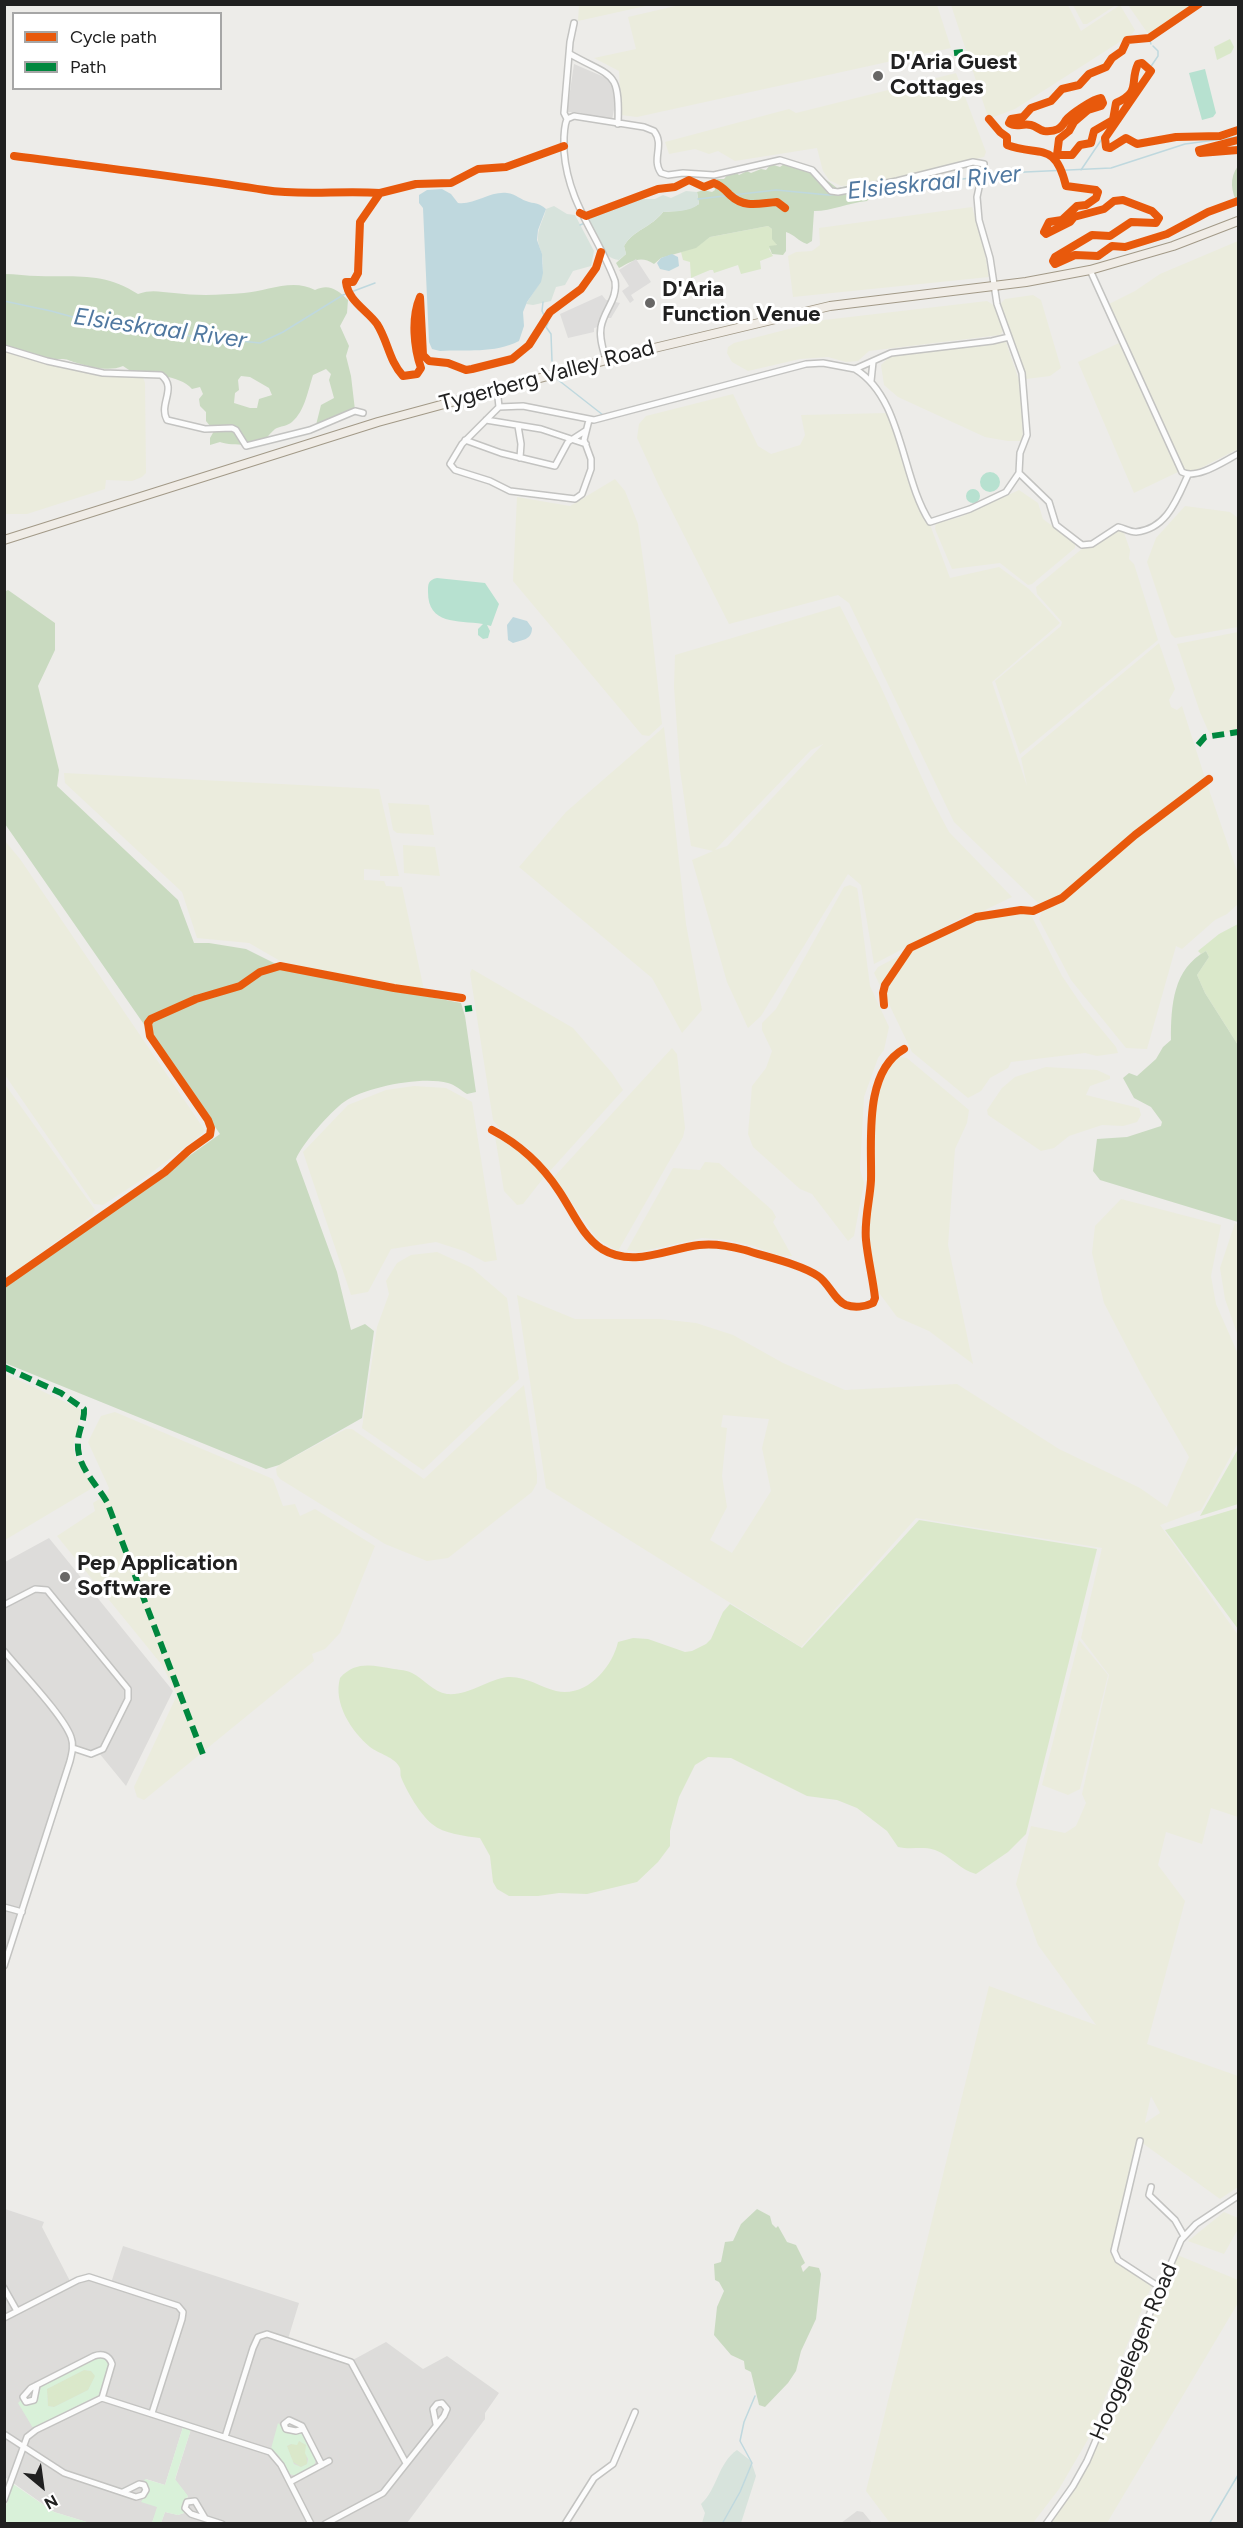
<!DOCTYPE html>
<style>
body{margin:0}
#map{position:relative;width:1243px;height:2528px;overflow:hidden;background:#edece9;font-family:Figtree,sans-serif}
canvas{display:block}
.frame{position:absolute;inset:0;border:6px solid #202020;pointer-events:none}
.legend{position:absolute;left:12px;top:12px;width:210px;height:78px;box-sizing:border-box;background:#fff;border:2px solid #a6a6a6;margin:0;padding:8px 10px;list-style:none;font-size:18px;color:#202020}
.legend li{display:flex;align-items:center;gap:12px;height:30px}
.legend b{width:30px;border:2px solid #a6a6a6}
.north{position:absolute;left:12px;top:2456px;width:60px;height:60px;-webkit-text-stroke:4px #fff;paint-order:stroke;rotate:151deg;font-size:16px;font-weight:700;line-height:24px;text-align:center;color:#202020}
.north::after{content:'';display:block;margin:auto;width:21px;height:27px;background:#202020;clip-path:polygon(50% 0,100% 100%,50% 72%,0 100%)}
</style>
<div id="map">
<canvas width="1243" height="2528"></canvas>
<div class="frame"></div>
<ul class="legend">
<li><b style="height:8px;background:#e8590c"></b>Cycle path</li>
<li><b style="height:8px;background:#00873e"></b>Path</li>
</ul>
<div class="north">N</div>
</div>
<script>
const g = document.querySelector('canvas').getContext('2d');
g.lineJoin = 'round';
function fill(path, color) { g.fillStyle = color; g.fill(path, 'evenodd'); }
function stroke(path, color, width, dash) { g.strokeStyle = color; g.lineWidth = width; g.lineCap = dash ? 'butt' : 'round'; g.setLineDash(dash || []); g.stroke(path); }
function drawText(font, color, halo, rows, align = 'center') {
  g.font = font + ' Figtree,sans-serif'; g.lineWidth = 6; g.setLineDash([]); g.textBaseline = 'middle'; g.strokeStyle = halo; g.fillStyle = color; for (const [text, x, y, turn = 0] of rows) {
    g.save(); g.translate(x, y); g.rotate((+turn || 0) * Math.PI / 180); g.textAlign = isNaN(turn) ? turn : align; if (halo) g.strokeText(text, 0, 0); g.fillText(text, 0, 0); g.restore();
  }
}
const residential = new Path2D(`
 M574,64L611,80L616,99L612,120L577,112H567Z
 M49,1538L173,1691L126,1786L99,1753L73,1748L5,1967V1562Z
 M5,2209L44,2222L42,2227L71,2283L84,2277L111,2283L123,2246L299,2303L288,2339L351,2361L386,2342L423,2369L447,2356L499,2393L485,2413V2419L407,2523H161L165,2512L178,2515L184,2513L182,2504L188,2497L175,2480L191,2429L183,2427L165,2485L146,2479L148,2491L143,2498L158,2507L152,2523H90L54,2512L5,2477Z
 M857,2511L863,2512L872,2523H841Z`);
const farmland = new Path2D(`
 M684,4L937,5L951,48L637,117L621,115L619,71L594,58L636,49L628,17Z
 M579,5V4L650,5L578,21Z
 M951,5H1068L1081,31L1120,5L1135,30L1132,34L1015,109L991,118L987,114Z
 M1073,5H1116L1087,24H1083Z
 M1128,5H1192L1149,35Z
 M956,73L986,152L984,157L898,179L841,186L829,180L823,171L817,148L735,161L718,151L709,154L695,149L669,154L665,142L789,109L796,113Z
 M972,207L984,249L989,277L793,297L788,256L796,252L812,251L820,245L819,228Z
 M1238,241V449L1191,473L1182,467L1105,306L1135,291L1160,274Z
 M1033,295L1041,300L1061,368L1050,376L1026,379L1000,304L1005,299Z
 M987,301L995,306L1003,331L1000,335L869,351L858,361L846,362L828,357L800,359L748,371L732,362L727,353L728,347L734,343L824,320Z
 M1006,342L1021,386L1023,441H1008L985,437L898,397L884,385L881,365L890,356Z
 M1119,343L1178,472L1134,493L1078,362Z
 M4,351L67,369L143,377L145,383L146,473L142,477L132,481L106,480L105,489L27,514H5Z
 M733,394L758,446L771,454L800,445L805,435L801,415L888,413L950,578L999,567L1029,589L1060,623L992,682L1027,786L1021,758L1159,643L1175,689L1169,700L1171,707L1177,710L1182,706L1205,778L1098,861L1094,867L1062,896L1047,902L1038,903L954,822L849,603L838,595L729,624L659,486L637,438L639,424L646,416Z
 M615,479L625,491L638,524L647,587L662,724L649,736L642,735L513,581L517,497L570,506Z
 M1019,490L1038,503L1043,519L1075,543V548L1032,584L1028,585L1000,563L952,569L935,529L936,523L960,517Z
 M1185,506L1230,512L1238,518V627L1175,638L1171,634L1147,562L1156,538Z
 M1117,528L1123,530L1130,550L1129,559L1134,564L1158,640L1020,754L995,681L1061,626L1062,622L1037,594L1036,587L1083,548L1093,546Z
 M840,606L880,685L931,798L949,832L1012,897L977,914H969L874,964L861,885L848,874L761,1016L748,1028L727,982L692,860L713,851L691,846L680,770L674,687L675,655ZM823,744L727,846L715,850L811,750Z
 M1238,632V731L1210,735L1200,712L1177,644Z
 M664,727L686,924L702,1010L682,1033L652,978L519,867L566,812Z
 M64,773L379,789L399,876H380V870L364,869V880L384,881L386,886L402,887L424,990L408,988L282,962L249,943L197,938L182,892L65,783Z
 M1207,784L1238,874V904L1227,914L1215,920L1182,949L1176,946L1147,1049L1126,1048L1071,980L1039,919L1042,912L1067,899L1141,835Z
 M388,803L429,805L434,835L397,833L393,830Z
 M5,841L20,859L204,1129L203,1133L146,1177L103,1205L94,1204L5,1075Z
 M403,845L435,847L440,876L404,873Z
 M850,885L857,888L858,893L870,986L889,1027L884,1050L878,1058L864,1097L860,1169L864,1183L854,1236L848,1241L812,1194L800,1189L753,1147L748,1134L752,1086L766,1068L772,1051L762,1030V1023L776,1009L844,887Z
 M1024,911L1032,917L1062,976L1083,1007L1116,1047L1118,1053L1097,1056L1085,1053L1011,1062L1008,1068L990,1078L981,1091L968,1098L912,1052L874,973L878,967L941,934L985,917Z
 M472,969L573,1028L612,1073L623,1090L549,1172L529,1149L501,1130L493,1120L470,973Z
 M672,1048L677,1054L685,1128L683,1137L618,1251L597,1239L554,1177Z
 M899,1057L907,1058L969,1110L967,1123L955,1149L948,1245L973,1364L929,1331L897,1317L874,1286L867,1240L874,1168L872,1129L875,1104L883,1081L890,1064Z
 M1046,1067L1097,1070L1110,1076V1079L1090,1086L1086,1095L1139,1108L1141,1115L1137,1122L1123,1126L1102,1125L1069,1136L1054,1148L1041,1151L988,1115L987,1110L1002,1088L1015,1077Z
 M4,1083L95,1210L91,1216L5,1279Z
 M414,1086L446,1088L472,1102L497,1260L485,1262L464,1251L436,1242L391,1249L368,1292L351,1295L303,1152L348,1105L386,1090Z
 M495,1136L528,1156L545,1176L523,1204L517,1205L504,1191Z
 M705,1162L719,1163L772,1210L776,1217L773,1222L792,1256L776,1255L754,1246L727,1240L702,1238L639,1252L627,1250L673,1168L700,1170Z
 M1121,1199L1221,1225L1211,1276L1216,1304L1238,1354V1443L1201,1510L1160,1525L1238,1635V1817L1211,1808L1202,1844L1166,1832L1158,1865L1185,1901L1147,2044L1238,2076V2187L1220,2199L1141,2142L1115,2257L1153,2283L1087,2441L1059,2489L1033,2523H890L866,2491L989,1986L1096,2025L1038,1945L1016,1884L1031,1826L1065,1833L1076,1826L1086,1803L1082,1794L1109,1675L1081,1638L1102,1548L916,1518L801,1647L546,1488L517,1295L575,1319H660L696,1323L733,1335L783,1363L845,1390L957,1384L1059,1449L1140,1488L1167,1507L1189,1457L1142,1376L1104,1303L1092,1253L1095,1226ZM723,1415L769,1419L762,1448L771,1491L732,1553L710,1540L727,1507L722,1476L727,1428L721,1427ZM1151,2096L1160,2113L1145,2123V2122Z
 M1235,1223L1238,1225V1336L1225,1299L1220,1268Z
 M437,1252L472,1268L507,1298L519,1379L423,1470L362,1428L377,1327L389,1294L386,1281L397,1263L411,1255Z
 M4,1373L82,1410L73,1446L75,1457L94,1487L5,1540Z
 M524,1385L537,1474V1483L532,1492L448,1558L427,1561L385,1544L280,1479L277,1475L276,1469L279,1465L346,1429H352L424,1479Z
 M115,1412L273,1479L283,1506L295,1504L300,1516L315,1509L375,1546L340,1633L325,1649L312,1654L314,1661L144,1800L137,1797L134,1787L177,1695L162,1665L57,1536L95,1511L93,1503L107,1494L109,1488L88,1442L101,1416Z
 M1079,1640L1108,1675L1080,1789L1068,1795L1042,1785Z
 M1224,2212L1238,2218V2229L1224,2254L1188,2241Z
 M1175,2254L1238,2280V2303L1107,2523L1046,2524L1087,2461Z`);
const grass = new Path2D(`
 M1230,39L1234,47L1231,53L1217,60L1214,47Z
 M768,226L772,229V235L777,245L769,249L773,256L760,261L761,269L741,274L738,265L714,273L713,270H710L691,278L690,262L683,260L681,252L696,247L710,237Z
 M1238,924V1045L1205,993L1197,975L1209,957L1206,951L1201,954L1198,951L1219,934Z
 M1238,1449V1504L1200,1516Z
 M1238,1508V1629L1165,1530Z
 M919,1520L1097,1549L1026,1834L1008,1852L976,1874C960,1870 951,1856 935,1850C923,1846 910,1850 898,1847L887,1831L857,1808L837,1800L807,1796L731,1758L708,1757L695,1765L679,1797L670,1831V1846L658,1862L637,1882L587,1894L559,1893L538,1896H509L497,1889L493,1882L490,1856L480,1838C465,1836 444,1834 432,1824C420,1814 407,1792 401,1777C400,1775 401,1771 400,1768C395,1757 379,1754 370,1747C351,1731 333,1703 340,1678C356,1660 374,1666 394,1669C401,1670 406,1670 412,1673C424,1679 433,1692 447,1694C469,1696 488,1679 508,1677C526,1676 540,1687 556,1691C586,1698 612,1668 618,1642L633,1638L648,1639L685,1652L692,1651L706,1644L711,1639L723,1612L730,1604L802,1648Z
 M84,2370L91,2371L96,2376L88,2390L54,2407L48,2406L47,2389Z
 M299,2441L306,2445L307,2464L301,2467L293,2462L287,2446Z`);
const forest = new Path2D(`
 M771,164L780,167L784,164L820,175L837,188L856,184L871,188L873,194L867,201C847,203 833,211 814,211L812,241L807,244C798,241 795,235 786,232V251L783,255L772,254L769,246L777,245L772,239V229L768,226L710,237L696,248L661,258L654,264C641,255 632,261 619,268L616,263L626,254L624,246C633,230 652,227 663,212C676,211 688,211 699,204L697,192L704,190L712,192L715,190L714,185L717,179H724L729,173L736,172L739,175L747,171L751,173L761,169L766,170Z
 M1238,166V204C1231,192 1229,178 1238,166Z
 M4,274C16,274 27,276 38,276C75,277 105,272 138,294C152,289 160,292 174,293C197,296 221,295 244,293C267,291 293,278 315,290C329,283 338,290 348,300L347,313L340,326L349,346L346,356L351,376L355,410L316,425L321,405L334,398L329,380L331,374L326,369L313,375C308,390 305,411 292,422C288,426 280,426 275,429C270,433 266,440 261,442C254,446 226,445 220,442L210,445V438L214,431L206,421V412L200,406L199,399L203,394L200,387L192,389C179,374 148,375 129,370L123,366C109,372 91,367 77,363C72,362 68,359 63,359C46,360 19,354 5,344ZM241,376L250,377L269,388L272,395L259,399L257,408H250L234,403L235,393L239,390L238,380Z
 M8,590L55,623V650L38,686L59,770L57,786L178,900L194,943H209L246,949L286,969L461,1003L465,1016L476,1092L467,1094C462,1091 454,1084 448,1083C421,1076 366,1087 344,1102C330,1112 302,1144 296,1159L337,1272L351,1330L365,1324L374,1331L362,1418L279,1465L266,1469L5,1363V1287L220,1134L5,824L4,592Z
 M1206,951L1209,957L1197,975L1205,993L1238,1045V1222L1100,1180L1093,1171L1097,1139L1127,1137L1161,1126L1162,1122L1151,1107L1134,1098L1123,1078L1129,1073L1137,1076L1156,1059L1163,1047L1171,1040C1171,1005 1173,969 1206,951Z
 M757,2209L770,2216L772,2224L776,2228L778,2226L787,2242L796,2245L805,2263L801,2266L803,2272L809,2266L819,2268L821,2274L816,2319L801,2351L796,2371L788,2383L765,2407L759,2405L751,2372L745,2369L744,2361L731,2355L714,2335L717,2307L724,2291L719,2282L715,2280L714,2264L721,2262L725,2242L733,2241L741,2224Z`);
const wetland = new Path2D(`
 M686,191L697,192L699,204C690,212 675,211 663,212C652,227 633,230 624,246L626,254L619,260C602,259 595,235 589,222L591,217L641,199H655L663,195L671,198Z
 M554,206L567,214L575,215L594,251L591,266L573,271L565,285L556,287L551,301L533,305L526,304C537,287 546,277 542,256C541,249 537,243 538,237C538,227 544,219 546,209Z
 M737,2450L751,2461L756,2476L741,2523H702L705,2513L701,2504C717,2490 718,2463 737,2450Z`);
const park = new Path2D(`
 M97,2357H103L109,2364L99,2395L33,2428L18,2403L21,2400L27,2405L34,2403L42,2385ZM84,2370L91,2371L95,2376L88,2390L54,2407L48,2406L47,2389Z
 M278,2423L286,2431L303,2434L316,2459L314,2467L297,2476L289,2474L279,2456L271,2449ZM299,2441L306,2445L305,2453L308,2459L307,2464L301,2467L294,2464L287,2446L291,2444L297,2445Z
 M183,2427L191,2429L175,2479L188,2496L182,2504L184,2513L178,2515L165,2512L161,2523H152L157,2507L141,2502L148,2491L144,2482L145,2479L165,2485Z
 M13,2484L54,2512L90,2523H5V2509Z`);
const pitch = new Path2D(`
 M1205,69L1216,113L1213,117L1202,120L1189,73Z
 M980 482a10 10 0 1 1 20 0a10 10 0 1 1-20 0Z
 M966 496a7 7 0 1 1 14 0a7 7 0 1 1-14 0Z
 M437,578L485,583L499,604L491,626L487,625L490,631L488,638L483,639L478,635V629L483,624C457,620 428,625 428,592C428,584 428,580 437,578Z`);
const parking = new Path2D(`
 M636,259L651,282L631,295L634,300L630,303L622,291L629,286L619,270Z
 M602,295L606,300L620,303L611,318H601L598,327L594,328V332L568,338L560,314Z`);
const water = new Path2D(`
 M442,189L451,194L458,203C475,205 490,191 507,193C516,194 521,200 529,202C537,204 539,203 546,209L538,230L537,240L542,254L543,273L541,282L527,302L523,312L524,326L519,341C494,354 466,349 440,351L432,349L429,342L423,208L419,203V195L427,190Z
 M672,254L678,257L679,266L669,271L660,269L657,263L661,258Z
 M513,617L527,621L532,628C532,640 522,640 513,643L508,640L507,625Z`);
const stream = new Path2D(`
 M1151,44L1150,41L1203,4
 M1081,170L1158,56V51L1153,46
 M984,177L991,178L1025,172L1111,168L1185,144L1238,137
 M698,199L776,190L829,195L979,177
 M580,225L585,223
 M4,301L51,311L113,328L260,343L283,332L343,295L375,283
 M543,302L542,311L548,323L546,327L551,334L552,361
 M557,379L603,415
 M722,2524L740,2492L752,2463L740,2441L744,2422L755,2396
 M1209,2524L1238,2475`);
const street = new Path2D(`
 M574,23L570,42L564,113L567,119C563,129 564,140 564,151C568,204 598,235 615,281C618,299 604,310 601,327C599,338 603,349 606,360
 M570,54C612,78 620,69 618,124
 M567,119L574,116L644,127L654,131C665,145 651,159 661,173L668,175L683,173L714,175L780,160L812,170L831,191L838,192L897,181L973,162L984,164L977,197L979,220L990,258L997,304L1022,373L1027,435L1020,453L1019,473L1006,492L970,509L930,522C901,478 903,398 855,369
 M1090,270L1182,472C1197,480 1224,461 1238,454
 M4,348L47,361L103,373L161,375C178,388 158,404 167,420L205,429L232,428L236,430L246,446L310,430L355,411L363,413
 M871,381L873,362
 M497,388L499,407
 M486,420L541,429L586,444
 M589,420L584,440L591,459V469L582,494L575,499L510,491L490,481L455,470L450,464L462,444L499,407L523,406L594,420L806,364L823,363L855,369L891,353L992,341L1009,337
 M518,426L521,444L520,458
 M465,440L501,453L555,466L568,442L585,431
 M1019,473L1049,502L1056,525L1082,545L1092,544L1118,527C1124,528 1129,532 1136,532C1167,529 1177,499 1188,475
 M4,1605L35,1589L47,1590L128,1689V1699L103,1749L91,1754L73,1748
 M4,1651C21,1672 63,1715 71,1737C74,1745 72,1753 70,1761L4,1966
 M4,1907L22,1912
 M1140,2141L1114,2251L1118,2260L1161,2288
 M1151,2187L1149,2195L1175,2220L1184,2236
 M4,2288L17,2311
 M4,2318L78,2280L89,2277L178,2306L183,2312L182,2319L152,2413
 M37,2385L34,2400L26,2402L23,2397L31,2388L94,2356C102,2353 109,2355 112,2364L102,2398
 M303,2429L296,2431L286,2429L284,2424L289,2420L302,2426L322,2465
 M4,2434L64,2473L136,2497L143,2495L146,2490L144,2485L139,2484L123,2492
 M225,2437L253,2348L258,2337L267,2334L351,2362L406,2463
 M290,2482L329,2461
 M4,2500L27,2437L36,2430L102,2398L270,2452L281,2465L311,2524
 M205,2518L195,2501L187,2502L185,2508L191,2514L222,2524
 M325,2524L383,2493L444,2416L447,2409L442,2403L437,2404L433,2409L436,2424
 M565,2524L594,2478L613,2464L635,2412
 M1046,2524L1073,2486L1087,2461L1181,2240L1196,2224L1238,2196`);
const primary = new Path2D(`
 M4,540L378,422L625,355L830,306L1026,282L1090,270L1173,246L1238,221`);
const quiet = new Path2D(`
 M954,53L963,52
 M1198,745L1205,737L1238,732
 M465,1009L472,1008
 M4,1367L61,1393L84,1409C85,1420 78,1431 78,1442C76,1466 96,1483 107,1502L204,1757`);
const cycleway = new Path2D(`
 M1199,4L1149,38L1127,40L1122,51L1112,58L1106,67L1089,74L1079,85L1062,89L1051,101L1031,108L1023,117L1011,119L1009,123C1016,128 1022,123 1031,125C1036,126 1039,130 1044,131C1056,132 1061,129 1066,120C1071,114 1093,99 1101,98L1103,103L1101,106L1088,110L1074,122L1069,131L1059,139L1057,155H1072L1080,145L1091,143L1094,131L1113,120L1116,103C1142,91 1129,83 1138,64L1142,63L1151,71L1105,138L1106,147L1110,148L1126,138L1137,144L1176,137L1220,136L1238,130
 M989,119L1000,132L1007,137V145C1039,157 1055,140 1066,186L1096,190L1098,192L1096,198L1086,205L1077,206L1062,220L1049,222L1044,232L1046,234L1070,222L1074,217L1104,209L1114,201L1123,200L1152,211L1159,218L1156,223L1131,222L1110,236L1092,235L1055,257L1053,261L1055,264L1075,255L1098,256L1112,246L1125,247L1167,234L1208,212L1238,201
 M1238,140L1199,150L1200,153L1238,150
 M564,146L506,167L478,169L451,183L416,184L380,193L360,222L358,273L353,282H346C348,301 367,310 377,324C388,341 389,361 403,376L417,374L421,368C414,348 411,318 420,297L423,355L429,361L448,363L466,370L472,369L512,359L529,345L550,312L581,289L596,268L601,252
 M14,156C98,167 182,177 265,190C303,196 342,190 380,193
 M580,213L586,216L658,189L675,187L689,180L704,187L714,183C722,186 725,190 730,195C745,209 760,203 777,202L785,208
 M884,1005L883,993L885,985L910,948L976,917L1021,910L1033,911L1062,898L1135,835L1209,779
 M492,1130C519,1144 542,1165 559,1191C572,1210 582,1236 602,1249C633,1268 666,1249 699,1245C714,1243 730,1246 745,1250C766,1257 800,1264 818,1276C829,1283 834,1300 846,1305C854,1308 865,1307 873,1303L875,1298C873,1279 868,1260 866,1240C864,1220 870,1200 871,1180C872,1142 863,1072 904,1049
 M4,1284L165,1172L189,1150L210,1135L211,1128L208,1120L150,1036L148,1023L151,1019L196,999L240,986L260,972L280,966L394,988L462,998`);
const markers = [
 [878,76,6,"#686766"],
 [650,303,6,"#686766"],
 [65,1577,6,"#686766"]
];
const poiNames = [
 ["D'Aria Guest",890,63],
 ["Cottages",890,88],
 ["D'Aria",662,290],
 ["Function Venue",662,315],
 ["Pep Application",77,1564],
 ["Software",77,1589]
];
const streetNames = [
 ["Tygerberg Valley Road",547,376,-15],
 ["Hooggelegen Road",1134,2352,-67]
];
const waterNames = [
 ["Elsieskraal River",934,183,-6],
 ["Elsieskraal River",160,329,8]
];
fill(residential, '#dddcda');
fill(farmland, '#ebecdd');
fill(grass, '#dae8ca');
fill(forest, '#c9dac0');
fill(wetland, '#d7e3dc');
fill(park, '#d9f1d9');
fill(pitch, '#b7e1d0');
fill(parking, '#dedddc');
fill(water, '#bfd8de');
stroke(stream, '#bfd8de', 1.5);
stroke(street, '#c3c3c1', 8);
stroke(primary, '#a29987', 10);
stroke(street, '#fcfcfc', 5);
stroke(primary, '#f0ece6', 8);
stroke(quiet, '#00873e', 6, [12, 6]);
stroke(cycleway, '#e8590c', 8);
for (const [x, y, r, color] of markers) { const dot = new Path2D(); dot.arc(x, y, r, 0, 2 * Math.PI); g.fillStyle = color; g.fill(dot); stroke(dot, '#fff', 2); }
drawText('bold 22px', '#202020', '#fff', poiNames, 'left');
drawText('22px', '#202020', '#fff', streetNames);
drawText('italic 24px', '#5078a0', '#fff', waterNames);
</script>
